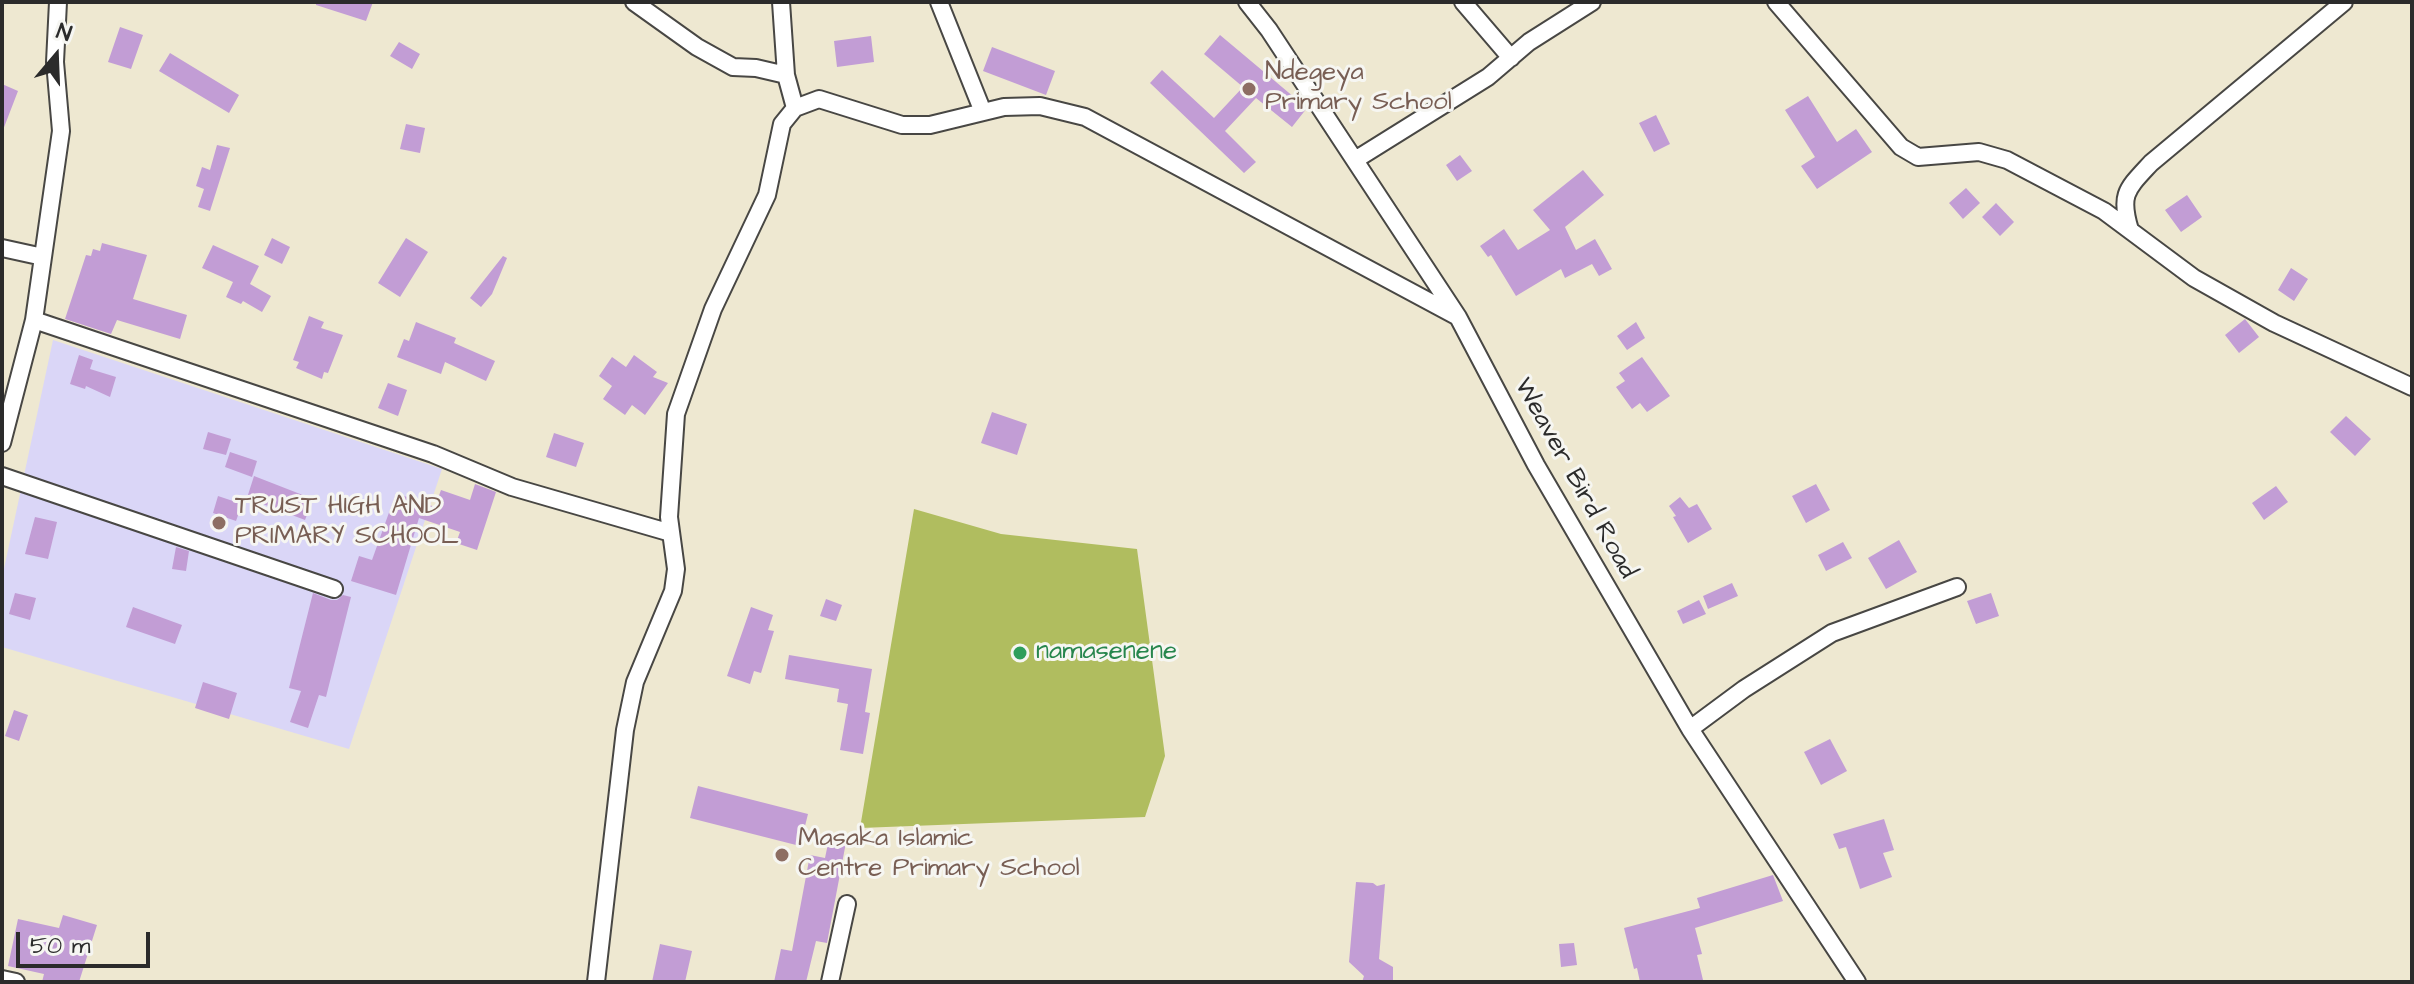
<!DOCTYPE html>
<style>
body{margin:0}
#map{position:relative;width:2414px;height:984px;overflow:hidden;background:#eee8d1;font-family:"Architects Daughter",sans-serif}
canvas{display:block}
.frame{position:absolute;inset:0;border:4px solid #2b2b2b;pointer-events:none}
.north{position:absolute;left:16px;top:16px;width:80px;height:80px;-webkit-text-stroke:6px #f6f6f2;paint-order:stroke;rotate:19deg;font-size:22px;font-weight:700;line-height:32px;text-align:center;color:#2b2b2b}
.north::after{content:'';display:block;margin:auto;width:28px;height:36px;background:#2b2b2b;clip-path:polygon(50% 0,100% 100%,50% 72%,0 100%)}
.scale{position:absolute;left:16px;top:932px;width:134px;height:36px;box-sizing:border-box;border:4px solid #2b2b2b;border-top:0;padding-left:10px;font-size:24px;line-height:28px;white-space:nowrap;color:#2b2b2b;-webkit-text-stroke:6px #f6f6f2;paint-order:stroke}
</style>
<div id="map">
<canvas width="2414" height="984"></canvas>
<div class="frame"></div>
<div class="north">N</div>
<div class="scale">50 m</div>
</div>
<script>
const g = document.querySelector('canvas').getContext('2d');
g.lineJoin = 'round';
function fill(path, color) { g.fillStyle = color; g.fill(path, 'evenodd'); }
function stroke(path, color, width, dash) { g.strokeStyle = color; g.lineWidth = width; g.lineCap = dash ? 'butt' : 'round'; g.setLineDash(dash || []); g.stroke(path); }
function drawText(font, color, halo, rows, align = 'center') {
  g.font = font + ' "Architects Daughter",sans-serif'; g.lineWidth = 6; g.setLineDash([]); g.textBaseline = 'middle'; g.strokeStyle = halo; g.fillStyle = color; for (const [text, x, y, turn = 0] of rows) {
    g.save(); g.translate(x, y); g.rotate((+turn || 0) * Math.PI / 180); g.textAlign = isNaN(turn) ? turn : align; if (halo) g.strokeText(text, 0, 0); g.fillText(text, 0, 0); g.restore();
  }
}
const built = new Path2D(`
 M53,340L442,469L349,749L2,647V578Z`);
const green = new Path2D(`
 M914,509L1001,534L1137,549L1165,756L1145,817L860,828Z`);
const building = new Path2D(`
 M316,2H373L366,21L316,5Z
 M120,27L143,35L131,69L108,62Z
 M1220,35L1307,108L1292,127L1256,98L1225,131L1256,162L1244,173L1150,83L1162,70L1214,118L1243,87L1204,54Z
 M871,36L874,62L837,67L834,41Z
 M399,42L420,54L412,69L390,56Z
 M992,47L1055,71L1046,95L983,71Z
 M170,53L239,95L229,113L159,71Z
 M2,84L18,91L3,130H2Z
 M1808,96L1837,142L1856,129L1872,152L1817,189L1801,166L1815,157L1785,110Z
 M1656,115L1670,144L1654,152L1639,123Z
 M406,124L425,128L420,153L400,149Z
 M217,145L230,148L210,211L198,207L204,189L196,186L202,167L210,170Z
 M1460,155L1472,171L1457,181L1446,165Z
 M1583,170L1604,195L1565,227L1576,250L1595,239L1612,269L1599,276L1592,264L1565,278L1561,269L1516,296L1491,255L1488,257L1480,246L1504,229L1518,250L1550,230L1533,210Z
 M1966,188L1980,203L1963,219L1949,203Z
 M2187,195L2202,217L2181,232L2165,210Z
 M1996,203L2014,222L2000,236L1982,217Z
 M272,238L290,247L282,264L264,255Z
 M406,238L428,252L400,297L378,283Z
 M102,243L147,255L133,299L187,315L180,339L117,320L111,334L65,319L86,255L91,256L93,249L100,251Z
 M213,245L259,266L250,284L271,296L262,312L243,301L241,304L226,297L233,282L202,268Z
 M503,256L507,258L492,294L481,307L470,298Z
 M2291,268L2308,279L2294,301L2278,290Z
 M309,316L324,322L321,328L343,335L328,373L324,372L322,379L296,368L299,362L293,360Z
 M2245,319L2259,337L2239,353L2225,335Z
 M416,322L456,338L454,343L495,361L486,381L445,362L441,374L397,357L404,339L409,341Z
 M1636,322L1645,338L1627,350L1617,336Z
 M79,355L93,360L90,369L116,377L110,397L86,386L85,389L70,384Z
 M634,355L657,372L653,377L668,383L645,415L632,405L625,415L603,399L612,386L599,376L612,357L626,367Z
 M1642,357L1670,396L1647,412L1640,403L1632,409L1616,387L1625,381L1619,373Z
 M388,383L407,390L398,416L378,408Z
 M992,412L1027,424L1017,455L981,443Z
 M2346,416L2371,439L2355,456L2330,432Z
 M208,432L231,439L226,455L203,449Z
 M554,433L584,443L576,467L546,457Z
 M230,452L257,461L252,477L225,467Z
 M254,476L313,499L305,520L247,498Z
 M475,484L496,492L477,550L456,543L460,532L419,518L396,595L351,581L359,556L372,560L396,493L435,507L441,490L470,500Z
 M1816,484L1830,510L1806,523L1792,496Z
 M2276,486L2288,502L2264,520L2252,503Z
 M218,496L242,504L236,521L213,513Z
 M1680,497L1689,508L1697,504L1712,529L1688,543L1673,517L1676,516L1669,506Z
 M35,517L57,522L48,559L25,554Z
 M1899,540L1917,572L1886,589L1868,558Z
 M1843,542L1852,558L1826,571L1818,555Z
 M176,547L189,551L186,571L172,569Z
 M1732,583L1738,596L1708,609L1703,596Z
 M15,593L36,598L30,620L9,614Z
 M313,593L331,600H337L343,595L351,597L326,697L319,695L308,728L290,722L301,691L289,688Z
 M1991,593L1999,616L1976,624L1967,601Z
 M826,599L842,605L836,621L820,616Z
 M1699,600L1706,614L1683,624L1677,611Z
 M133,607L182,625L175,644L126,627Z
 M751,607L773,615L768,630L774,631L761,673L754,671L750,684L727,676Z
 M789,655L872,669L865,712L870,713L863,754L840,750L848,704L837,702L839,689L785,679Z
 M203,682L237,693L229,719L195,708Z
 M14,710L28,715L19,741L5,736Z
 M1830,739L1847,771L1821,785L1804,752Z
 M698,786L808,814L800,846L690,818Z
 M1884,819L1894,850L1883,853L1892,877L1860,889L1846,847L1839,849L1833,834Z
 M830,834L847,837L827,943L816,941L806,982H774L781,949L792,951L810,855L825,858Z
 M1773,875L1783,901L1695,928L1702,954L1697,955L1703,980L1694,982H1640L1637,968L1634,969L1624,928L1700,908L1697,898Z
 M1356,882L1373,883L1377,886L1385,884L1379,959L1393,967V982H1362L1364,976L1349,962Z
 M63,915L97,925L79,982H42L44,974L8,966L18,919L59,928Z
 M1574,943L1577,965L1561,967L1559,944Z
 M660,944L692,951L685,982H652Z`);
const street = new Path2D(`
 M634,2L697,47L733,67L756,68L786,75
 M781,2L786,75L795,108
 M939,2L983,112
 M1247,2L1269,30L1458,317L1536,465L1690,729L1857,982
 M1463,2L1511,58
 M1776,2L1901,147L1918,157L1979,152L2007,160L2104,211L2194,278L2274,323L2412,387
 M1355,160L1488,77L1529,42L1592,2
 M2130,230C2119,194 2127,189 2151,163L2344,2
 M2,248L43,257
 M34,320L433,454L512,487L671,533
 M2,443L34,320L61,131L55,62L58,2
 M2,476L334,589
 M1690,729L1744,689L1832,633L1957,587
 M2,979L16,982
 M596,982L625,730L635,682L673,591L676,569L669,517L676,414L713,309L767,195L782,124L795,108L819,99L902,125H930L1004,107L1040,106L1085,117L1458,317
 M830,982L847,904`);
const markers = [
 [1249,89,8,"#8d6e63"],
 [219,523,8,"#8d6e63"],
 [1020,653,8,"#2e9e5b"],
 [782,855,8,"#8d6e63"]
];
const educationNames = [
 ["Ndegeya",1265,74],
 ["Primary School",1265,104],
 ["TRUST HIGH AND",235,508],
 ["PRIMARY SCHOOL",235,538],
 ["Masaka Islamic",798,840],
 ["Centre Primary School",798,870]
];
const streetNames = [
 ["Weaver Bird Road",1574,479,61]
];
const leisureNames = [
 ["namasenene",1036,653]
];
fill(built, '#dad6f7');
fill(green, '#b0bd5f');
fill(building, '#c29dd5');
stroke(street, '#484744', 20);
stroke(street, '#fff', 16);
for (const [x, y, r, color] of markers) { const dot = new Path2D(); dot.arc(x, y, r, 0, 2 * Math.PI); g.fillStyle = color; g.fill(dot); stroke(dot, '#f6f6f2', 3); }
drawText('26px', '#785e54', '#f6f6f2', educationNames, 'left');
drawText('26px', '#2b2b2b', '#f6f6f2', streetNames);
drawText('26px', '#27864d', '#f6f6f2', leisureNames, 'left');
</script>
